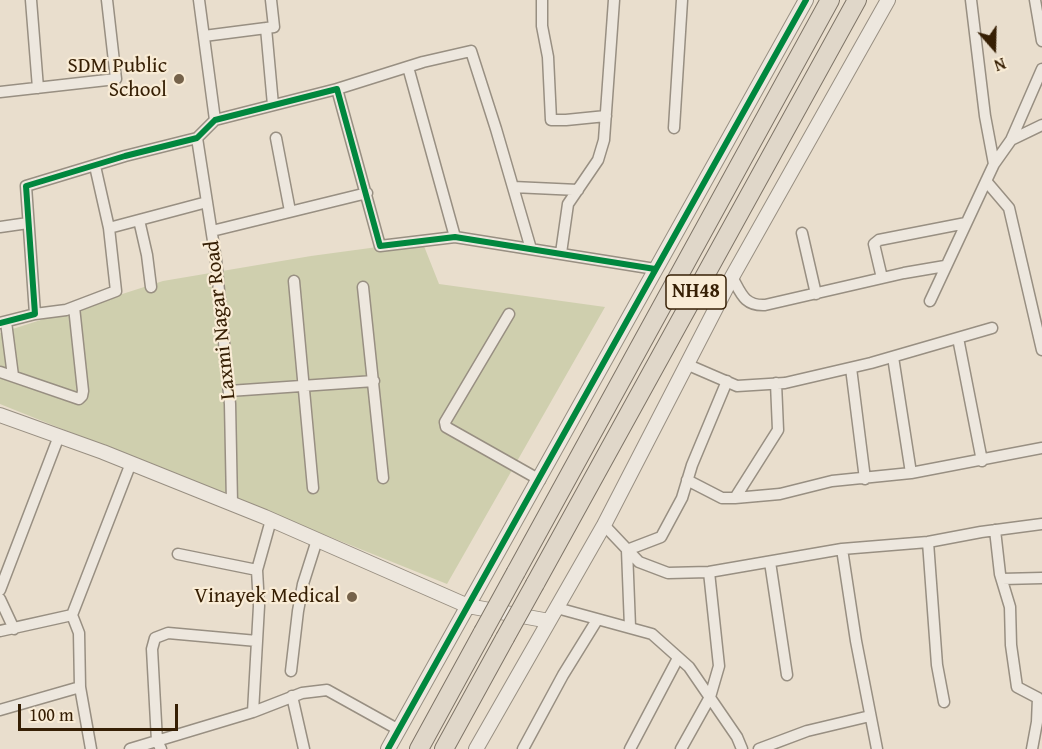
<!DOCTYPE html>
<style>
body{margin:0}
#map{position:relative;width:1042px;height:749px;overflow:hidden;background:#e9decd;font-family:"Gentium Book Plus",serif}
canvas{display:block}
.north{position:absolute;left:964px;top:18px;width:60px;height:60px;-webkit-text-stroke:4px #f9ecd6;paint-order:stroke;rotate:160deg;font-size:16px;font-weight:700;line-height:24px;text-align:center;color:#361f04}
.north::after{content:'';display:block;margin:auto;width:21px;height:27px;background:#361f04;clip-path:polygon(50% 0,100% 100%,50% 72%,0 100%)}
.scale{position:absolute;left:18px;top:704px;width:160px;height:27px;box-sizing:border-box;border:3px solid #361f04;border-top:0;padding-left:8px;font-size:18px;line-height:21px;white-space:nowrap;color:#361f04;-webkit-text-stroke:4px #f9ecd6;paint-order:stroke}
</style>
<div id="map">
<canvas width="1042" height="749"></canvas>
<div class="north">N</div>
<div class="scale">100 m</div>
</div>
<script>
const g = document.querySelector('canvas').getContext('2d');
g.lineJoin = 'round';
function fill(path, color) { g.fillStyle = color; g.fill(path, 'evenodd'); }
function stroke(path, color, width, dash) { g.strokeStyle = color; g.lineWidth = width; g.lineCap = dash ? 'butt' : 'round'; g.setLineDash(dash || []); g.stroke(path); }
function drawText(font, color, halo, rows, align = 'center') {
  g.font = font + ' "Gentium Book Plus",serif'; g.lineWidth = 4.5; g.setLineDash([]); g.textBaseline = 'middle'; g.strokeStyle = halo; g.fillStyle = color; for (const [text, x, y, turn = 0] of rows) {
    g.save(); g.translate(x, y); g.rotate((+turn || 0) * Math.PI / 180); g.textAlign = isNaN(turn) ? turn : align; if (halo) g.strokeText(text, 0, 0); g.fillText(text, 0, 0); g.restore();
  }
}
const green = new Path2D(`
 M422,241L439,284L605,307L447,584L0,404V333L163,281L311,256Z`);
const minor = new Path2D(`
 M31,0L38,88
 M199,0L215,120
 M542,0V26L548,57L551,120H566L606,116
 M971,0L985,116L994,164
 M1035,0L1042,41
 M266,28L273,105
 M204,36L274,27L271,0
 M408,67L455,237
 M337,89L423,62L471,51L496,129L531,249
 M0,92L116,79L107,0
 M674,128L682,0
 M197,138L216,260L230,404L232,503
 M276,138L290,211
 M1011,140L1042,69
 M986,181L1009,208L1042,350
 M513,187L578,190
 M139,220L147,255L151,287
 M0,227L28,223
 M109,228L207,202
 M212,231L367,193
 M802,233L816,294
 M561,253L568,204L598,160L604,140L614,0
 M732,277C741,293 744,306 765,305L904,273L945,266
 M882,278L874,244L879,240L966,223
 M294,281L313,488
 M363,287L383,478
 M930,301L994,164L1011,140L1042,125
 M35,314L66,310L116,291L109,228L95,166
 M509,314L445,422L446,427L540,480
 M6,322L13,376
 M0,323L35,314L26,186L125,156L197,138L215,120L337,89L380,246L455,237L655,269
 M958,338L982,461
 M893,357L911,473
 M686,364L737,386L785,383L871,363L992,328
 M851,368L865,479
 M0,372L79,399L82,396L83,391L74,307
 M229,391L374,381
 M687,480L722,498H735L778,430L776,383
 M735,498L780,494L832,481L911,473L1042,448
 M604,525L639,562L668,573L709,572L842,549L928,542L981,532L1042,524
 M995,530L1000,574L1010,607L1011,645L1017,687L1038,698L1037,722L1032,749
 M928,542L937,665L944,702
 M842,549L856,641L877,749
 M178,554L257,570
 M770,562L787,675
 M1002,579L1042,578
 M0,590L59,436
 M0,599L14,629
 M557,608L652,634L689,667L737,737L742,749
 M72,615L131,463
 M630,627L627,550L661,537L682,498L692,465L727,381
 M0,631L72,615L79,633L80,687L0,710
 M291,671L298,611L303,584L317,540
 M80,687L91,749
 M292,696L304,749
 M253,712L259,606L257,570L271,520
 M130,749L253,712L302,693L327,690L399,730
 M161,749L157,741L152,649L155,638L168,633L257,641
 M523,749L563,675L597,620
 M630,749L678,658
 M681,749L710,697L719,666L709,572
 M759,749L807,731L870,716`);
const tertiary = new Path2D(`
 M0,415L103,452L265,517L468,606L549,621
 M388,749L806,0
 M476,749L604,525L732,277L888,0`);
const trunk = new Path2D(`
 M516,572L830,0
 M535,584L857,0
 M419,749L483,632
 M444,749L505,638`);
const trunkBridge = new Path2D(`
 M483,632L516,572
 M505,638L535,584`);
const cycleway = new Path2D(`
 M0,323L35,314L26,186L125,156L197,138L215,120L337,89L380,246L455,237L655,269
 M388,749L806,0`);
const markers = [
 [179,79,6,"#75624a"],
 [352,597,6,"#75624a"]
];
const shields = [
 [696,292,60]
];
const shieldNames = [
 ["NH48",696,292]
];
const poiNames = [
 ["SDM Public",167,67],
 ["School",167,91],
 ["Vinayek Medical",340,597]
];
const streetNames = [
 ["Laxmi Nagar Road",221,320,-96]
];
fill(green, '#cfcfae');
stroke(minor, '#988f82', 13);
stroke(tertiary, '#988f82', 16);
stroke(trunk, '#7e7467', 20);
stroke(minor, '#ede7de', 10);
stroke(tertiary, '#ede7de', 14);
stroke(trunk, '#e0d7c9', 18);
stroke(trunkBridge, '#7e7467', 20, []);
stroke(trunkBridge, '#e0d7c9', 18);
stroke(cycleway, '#00873e', 6);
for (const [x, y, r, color] of markers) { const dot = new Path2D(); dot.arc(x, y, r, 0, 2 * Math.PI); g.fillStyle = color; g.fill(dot); stroke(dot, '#f9ecd6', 2); }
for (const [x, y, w] of shields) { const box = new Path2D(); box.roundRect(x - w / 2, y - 17, w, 34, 4.5); g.fillStyle = '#f9ecd6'; g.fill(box); stroke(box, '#361f04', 1.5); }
drawText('bold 20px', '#361f04', null, shieldNames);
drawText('21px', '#361f04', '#f9ecd6', poiNames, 'right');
drawText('21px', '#361f04', '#f9ecd6', streetNames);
</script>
